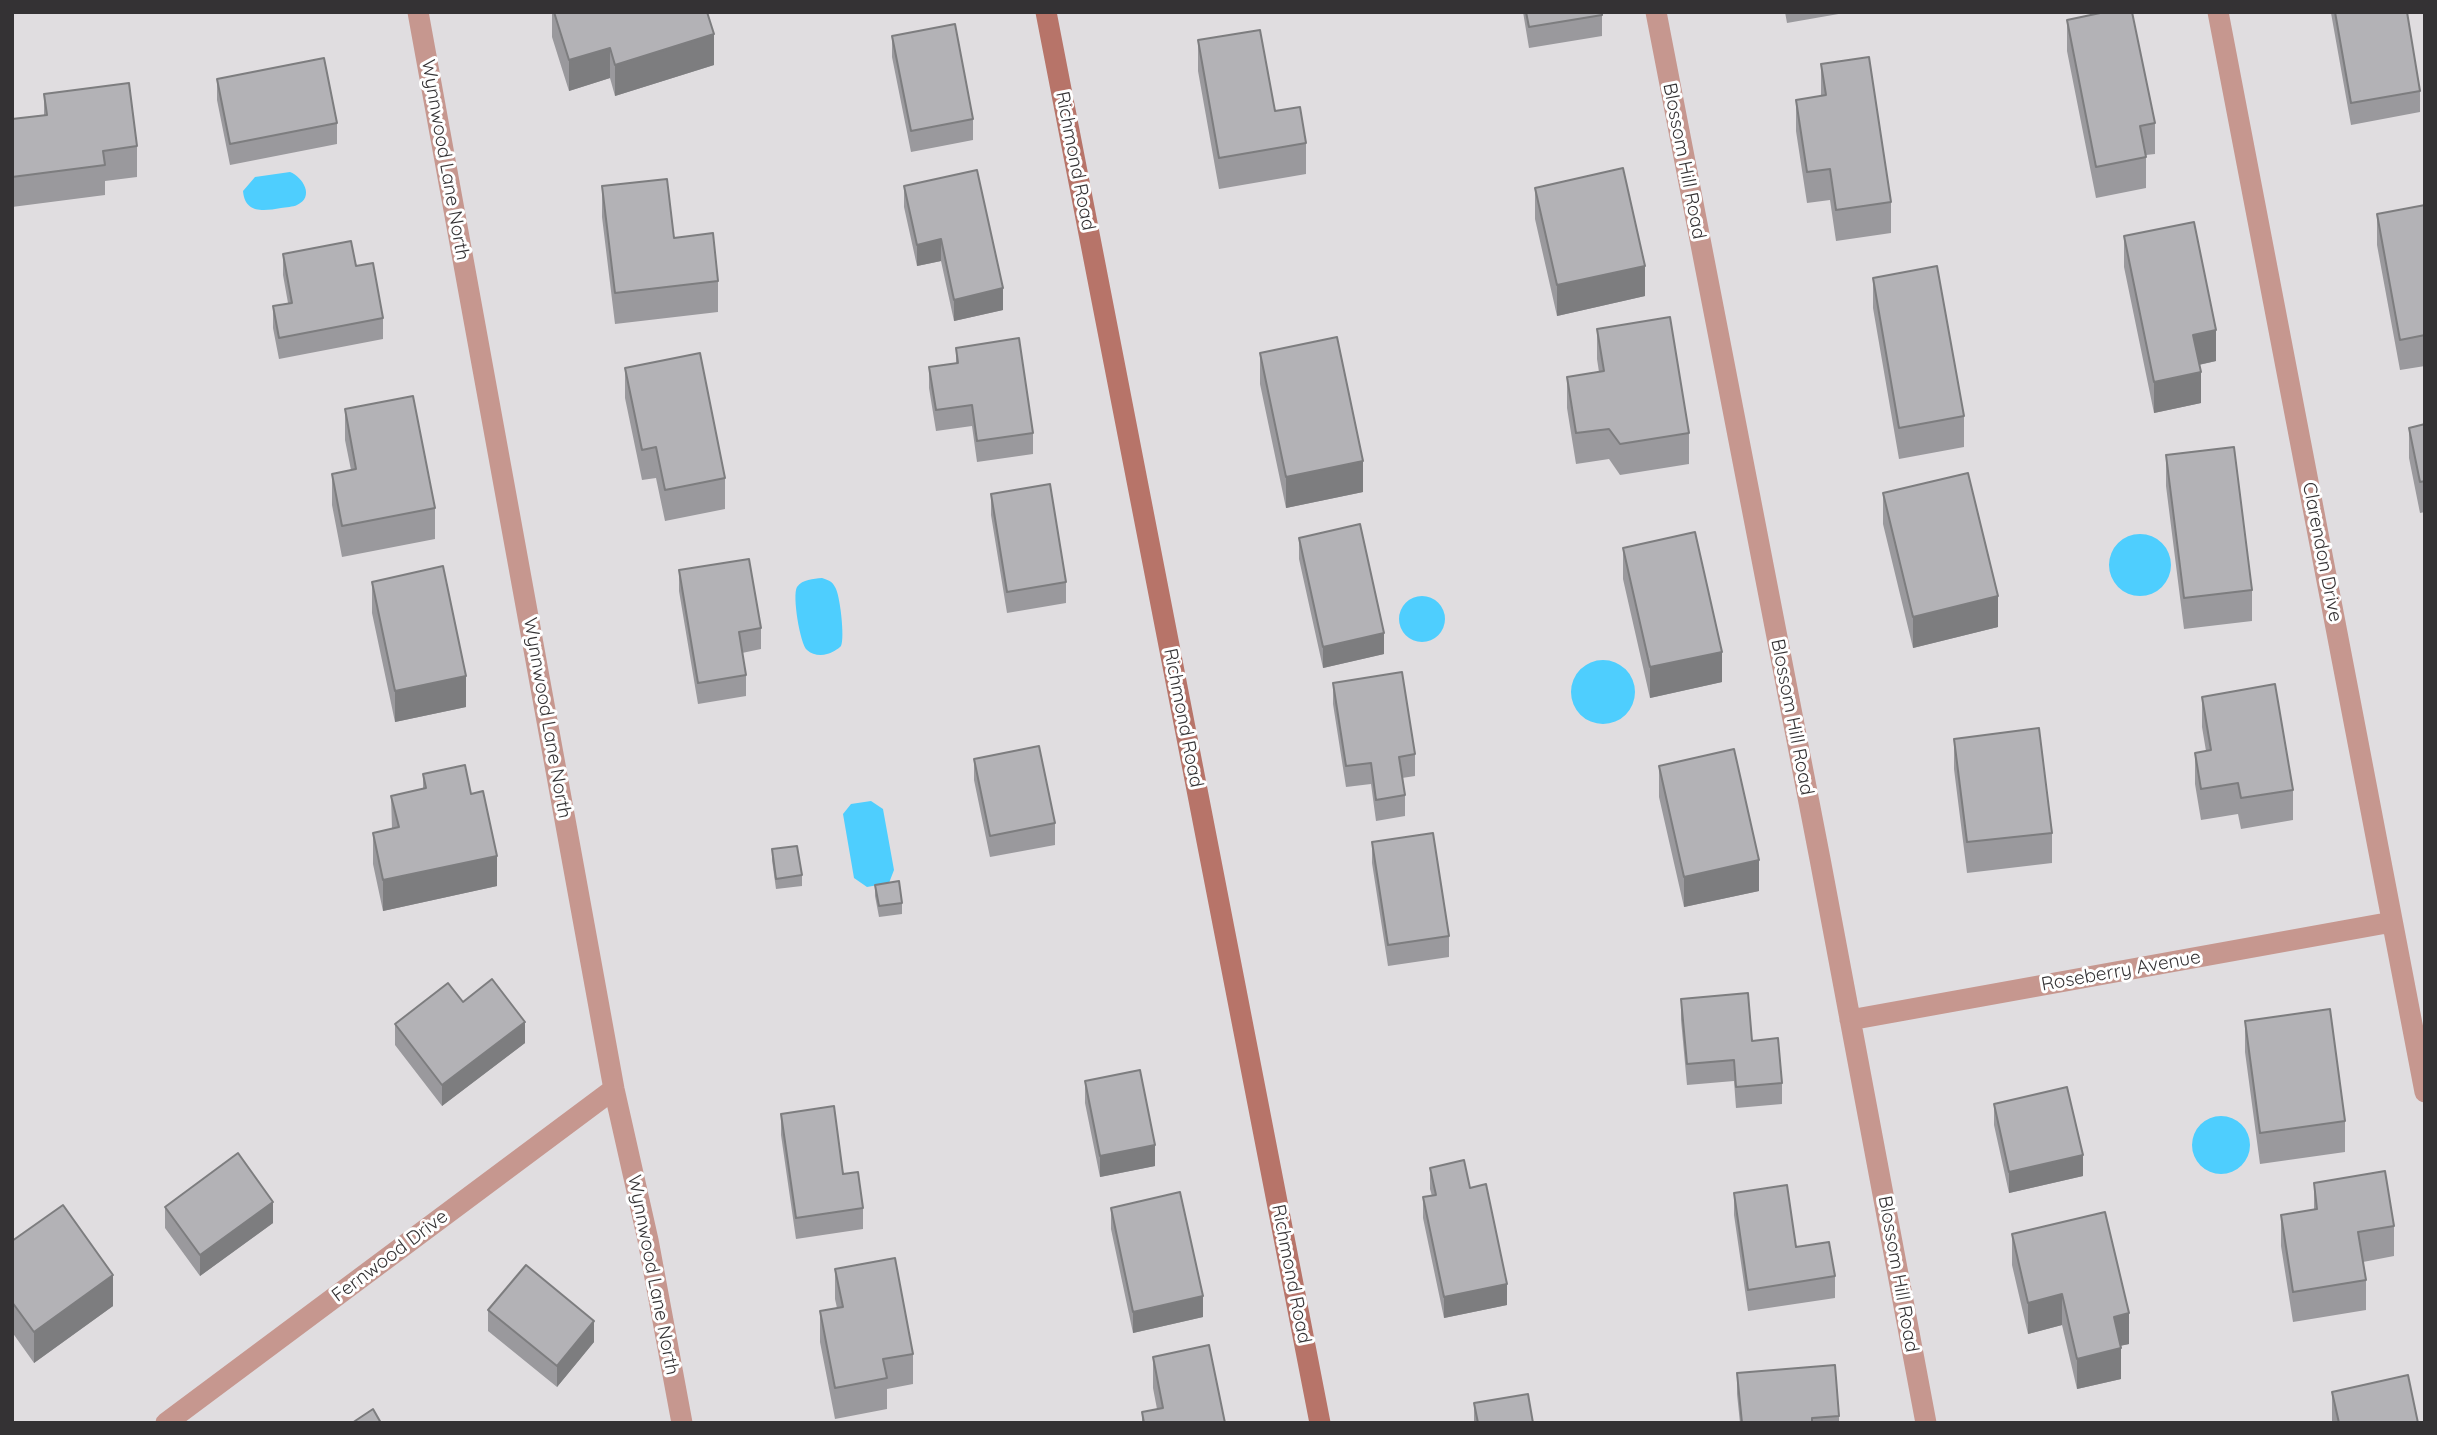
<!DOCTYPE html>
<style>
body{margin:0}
#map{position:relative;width:2437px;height:1435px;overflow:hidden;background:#e0dde0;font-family:Quicksand,sans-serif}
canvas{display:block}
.frame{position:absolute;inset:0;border:14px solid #343234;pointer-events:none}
</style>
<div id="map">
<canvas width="2437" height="1435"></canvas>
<div class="frame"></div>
</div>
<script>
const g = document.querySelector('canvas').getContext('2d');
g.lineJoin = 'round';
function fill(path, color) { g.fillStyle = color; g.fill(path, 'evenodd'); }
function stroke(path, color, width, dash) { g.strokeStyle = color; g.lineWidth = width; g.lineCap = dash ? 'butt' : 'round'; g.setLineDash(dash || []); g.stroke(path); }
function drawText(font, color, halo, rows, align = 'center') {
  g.font = font + ' Quicksand,sans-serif'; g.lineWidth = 6; g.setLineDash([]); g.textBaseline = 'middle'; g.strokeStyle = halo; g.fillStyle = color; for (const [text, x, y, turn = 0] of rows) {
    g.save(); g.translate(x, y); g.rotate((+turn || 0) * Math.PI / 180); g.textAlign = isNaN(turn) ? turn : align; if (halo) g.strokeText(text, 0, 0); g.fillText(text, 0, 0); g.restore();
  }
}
const water = new Path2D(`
 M290,172C303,177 315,197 297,205C293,207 286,207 281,208C264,211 245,214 243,191L255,177Z
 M2109 565a31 31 0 1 1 62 0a31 31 0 1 1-62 0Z
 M822,578C828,580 832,581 835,587C840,594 845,638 841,646C838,649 832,653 827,654C821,656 812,655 807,650C800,644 792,595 797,587C803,579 813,579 822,578Z
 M1399 619a23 23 0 1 1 46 0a23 23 0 1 1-46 0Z
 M1571 692a32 32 0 1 1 64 0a32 32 0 1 1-64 0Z
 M871,801L883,809L894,870L889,883L867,887L854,878L843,814L851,804Z
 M2192 1145a29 29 0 1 1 58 0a29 29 0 1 1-58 0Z`);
const street = new Path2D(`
 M418,12L614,1089L648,1240L682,1423
 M1656,12L1820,859L1926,1423
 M2218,12L2425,1092
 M1850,1020L2392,922
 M166,1423L614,1089`);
const secondary = new Path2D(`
 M1046,12L1320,1423`);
const wall = new Path2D(`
 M552,12H707L714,65L615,96L610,78L569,91L552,37Z
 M1523,12H1602V36L1529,48Z
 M1785,12H1850L1787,23Z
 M2407,12L2420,91V112L2351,125L2331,13Z
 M2067,20L2155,123V154L2146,155V188L2096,198L2067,51Z
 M892,36L973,119V140L911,152L892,57Z
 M1198,40L1275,111L1306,143V174L1219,189L1198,71Z
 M1821,64L1891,202V233L1836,241L1830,200L1807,203L1796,131V100L1821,96Z
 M217,79L337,123V144L230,165L217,100Z
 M44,94L137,146V177L105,181V195L12,207V119L44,115Z
 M602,186L674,238L718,281V312L615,324L602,217Z
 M904,186L1003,310L954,321L941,261L917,266L904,207Z
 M1535,188L1645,296L1557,316L1535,219Z
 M2425,205V366L2400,370L2377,245V214Z
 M2124,236L2216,361L2199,365L2201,403L2154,413L2124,267Z
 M283,254L356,266L383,318V339L279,359L273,328V306L288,303L283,275Z
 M1873,278L1964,416V447L1899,459L1873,308Z
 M1597,329L1689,433V464L1620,475L1609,459L1576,464L1567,408V377L1599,372L1597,359Z
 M956,348L1033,433V454L977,462L972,426L936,431L929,388V367L956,363Z
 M1260,353L1363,492L1286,508L1260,384Z
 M625,368L725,478V509L665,521L656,478L642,480L625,398Z
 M345,409L435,508V539L342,557L332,505V474L351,470L345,440Z
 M2425,424V512L2420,513L2409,458V428Z
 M2166,455L2252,590V621L2184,629L2166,486Z
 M1883,493L1998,627L1913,648L1883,524Z
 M991,494L1066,582V603L1007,613L991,515Z
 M1299,538L1384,654L1323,668L1299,559Z
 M1623,548L1722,682L1650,698L1623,579Z
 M679,570L761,628V649L742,653L746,675V696L698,704L679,591Z
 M372,582L466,707L395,722L372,613Z
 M1333,683L1415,754V776L1402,778L1405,795V816L1376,821L1371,784L1346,787L1333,704Z
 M2202,697L2293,790V820L2241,829L2238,814L2201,820L2195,784V753L2206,751L2202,727Z
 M1954,739L2052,833V863L1967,873L1954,769Z
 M974,759L1055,823V845L990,857L974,780Z
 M1659,766L1759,891L1684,907L1659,797Z
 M423,774L471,794L497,886L383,911L373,864V833L392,829L391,796L423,789Z
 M1372,842L1449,936V957L1388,966L1372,863Z
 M772,849L802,875V886L776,889L772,860Z
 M875,885L902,903V914L879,917L875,896Z
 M1681,999L1752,1041L1782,1083V1104L1736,1108L1734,1081L1687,1085L1681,1020Z
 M2245,1021L2345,1121V1152L2260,1164L2245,1052Z
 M395,1024L525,1043L442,1106L395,1045Z
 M1085,1081L1155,1166L1100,1177L1085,1103Z
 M1994,1104L2083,1176L2009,1193L1994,1125Z
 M781,1114L843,1174L863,1208V1229L796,1239L781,1135Z
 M1430,1168L1470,1188L1507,1305L1444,1318L1423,1218V1197L1432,1196L1430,1189Z
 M2314,1183L2394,1226V1256L2363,1262L2366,1280V1310L2293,1322L2281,1246V1215L2314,1210Z
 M1734,1193L1796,1247L1835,1276V1298L1748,1311L1734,1215Z
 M165,1207L273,1223L200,1276L165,1228Z
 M1111,1208L1203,1317L1133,1333L1111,1229Z
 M2012,1234L2129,1344L2120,1346L2121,1379L2077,1389L2062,1325L2028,1334L2012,1265Z
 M12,1241L113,1306L34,1363L12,1332Z
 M835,1269L913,1354V1384L887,1389V1409L835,1419L820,1342V1311L837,1308L835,1299Z
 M488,1310L594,1342L557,1387L488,1331Z
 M1153,1357L1225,1423H1142V1412L1157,1409L1153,1388Z
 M1737,1373L1839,1416V1423H1740L1737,1394Z
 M2332,1392L2418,1423H2332Z
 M1474,1403L1533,1423H1474Z`);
const shadedWall = new Path2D(`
 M714,34V65L615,96V65Z
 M610,48V78L569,91V60Z
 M941,239V261L917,266V245Z
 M1645,266V296L1557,316V285Z
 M1003,288V310L954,321V300Z
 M2216,330V361L2193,366V335Z
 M2201,372V403L2154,413V382Z
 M1363,461V492L1286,508V477Z
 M1998,596V627L1913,648V617Z
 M1384,633V654L1323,668V647Z
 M1722,652V682L1650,698V667Z
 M466,676V707L395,722V691Z
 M497,856V886L383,911V880Z
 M1759,860V891L1684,907V877Z
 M525,1022V1043L442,1106V1085Z
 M1155,1145V1166L1100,1177V1156Z
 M2083,1155V1176L2009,1193V1172Z
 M273,1202V1223L200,1276V1255Z
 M113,1275V1306L34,1363V1332Z
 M1507,1284V1305L1444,1318V1297Z
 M2062,1294V1325L2028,1334V1303Z
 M1203,1296V1317L1133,1333V1312Z
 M2129,1313V1344L2114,1347V1317Z
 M594,1321V1342L557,1387V1366Z
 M2121,1348V1379L2077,1389V1359Z`);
const building = new Path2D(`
 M554,12H707L714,34L615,65L610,48L569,60Z
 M1526,12H1602V15L1529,27Z
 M2105,12H2132L2155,123L2140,126L2146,157L2096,167L2067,20Z
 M2335,12H2407L2420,91L2351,103Z
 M955,24L973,119L911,131L892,36Z
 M1260,30L1275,111L1300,107L1306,143L1219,158L1198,40Z
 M1869,57L1891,202L1836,210L1830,169L1807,172L1796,100L1826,95L1821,64Z
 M324,58L337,123L230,144L217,79Z
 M129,83L137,146L103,151L105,165L12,177V119L47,115L44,94Z
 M1623,168L1645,266L1557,285L1535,188Z
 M977,170L1003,288L954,300L941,239L917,245L904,186Z
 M667,179L674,238L713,233L718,281L615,293L602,186Z
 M2425,205V335L2400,340L2377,214Z
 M2194,222L2216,330L2193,335L2201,372L2154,382L2124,236Z
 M351,241L356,266L373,263L383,318L279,338L273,306L292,303L283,254Z
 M1937,266L1964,416L1899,428L1873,278Z
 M1670,317L1689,433L1620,444L1609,429L1576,433L1567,377L1604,371L1597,329Z
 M1337,337L1363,461L1286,477L1260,353Z
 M1019,338L1033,433L977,441L972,405L936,410L929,367L958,363L956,348Z
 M700,353L725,478L665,490L656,447L642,450L625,368Z
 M413,396L435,508L342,526L332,474L356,469L345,409Z
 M2425,424V481L2420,482L2409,428Z
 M2234,447L2252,590L2184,598L2166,455Z
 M1968,473L1998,596L1913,617L1883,493Z
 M1050,484L1066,582L1007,592L991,494Z
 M1360,524L1384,633L1323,647L1299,538Z
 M1695,532L1722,652L1650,667L1623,548Z
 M749,559L761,628L739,632L746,675L698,683L679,570Z
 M443,566L466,676L395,691L372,582Z
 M1402,672L1415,754L1399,757L1405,795L1376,800L1371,763L1346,766L1333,683Z
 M2275,684L2293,790L2241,798L2238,783L2201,789L2195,753L2211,750L2202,697Z
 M2039,728L2052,833L1967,842L1954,739Z
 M1039,746L1055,823L990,836L974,759Z
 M1734,749L1759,860L1684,877L1659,766Z
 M465,765L471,794L483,791L497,856L383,880L373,833L399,827L391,796L426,788L423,774Z
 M1433,833L1449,936L1388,945L1372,842Z
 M797,846L802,875L776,879L772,849Z
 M899,881L902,903L879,906L875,885Z
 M492,979L525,1022L442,1085L395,1024L448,983L463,1002Z
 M1748,993L1752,1041L1778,1038L1782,1083L1736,1087L1734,1060L1687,1064L1681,999Z
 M2330,1009L2345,1121L2260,1133L2245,1021Z
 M1140,1070L1155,1145L1100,1156L1085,1081Z
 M2067,1087L2083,1155L2009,1172L1994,1104Z
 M834,1106L843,1174L858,1172L863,1208L796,1218L781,1114Z
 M238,1153L273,1202L200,1255L165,1207Z
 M1464,1160L1470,1188L1486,1184L1507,1284L1444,1297L1423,1197L1436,1195L1430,1168Z
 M2385,1171L2394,1226L2358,1232L2366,1280L2293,1292L2281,1215L2317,1209L2314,1183Z
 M1787,1185L1796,1247L1829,1242L1835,1276L1748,1290L1734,1193Z
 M1180,1192L1203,1296L1133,1312L1111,1208Z
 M63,1205L113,1275L34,1332L12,1302V1241Z
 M2105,1212L2129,1313L2114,1317L2121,1348L2077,1359L2062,1294L2028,1303L2012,1234Z
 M895,1258L913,1354L883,1359L887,1378L835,1388L820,1311L843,1307L835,1269Z
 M526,1265L594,1321L557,1366L488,1310Z
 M1209,1345L1225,1423H1144L1142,1412L1163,1408L1153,1357Z
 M1835,1365L1839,1416L1812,1418V1423H1742L1737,1373Z
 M2408,1375L2418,1423H2339L2332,1392Z
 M1528,1394L1533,1423H1478L1474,1403Z
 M373,1409L381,1423H352Z`);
const streetNames = [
 ["Wynnwood Lane North",445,160,80],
 ["Richmond Road",1075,161,79],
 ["Blossom Hill Road",1684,161,79],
 ["Clarendon Drive",2322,552,79],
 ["Blossom Hill Road",1792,717,79],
 ["Wynnwood Lane North",547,718,80],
 ["Richmond Road",1183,718,79],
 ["Roseberry Avenue",2121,971,-10],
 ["Fernwood Drive",390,1256,-37],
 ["Richmond Road",1291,1274,79],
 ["Blossom Hill Road",1898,1274,80],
 ["Wynnwood Lane North",653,1275,79]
];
fill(water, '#4ecefe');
stroke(street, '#c6978f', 21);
stroke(secondary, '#b77469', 21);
fill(wall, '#9a999d');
fill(shadedWall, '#7d7d7f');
fill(building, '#b3b2b6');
stroke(building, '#7d7d7f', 2);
drawText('19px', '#343234', '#fff', streetNames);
</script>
